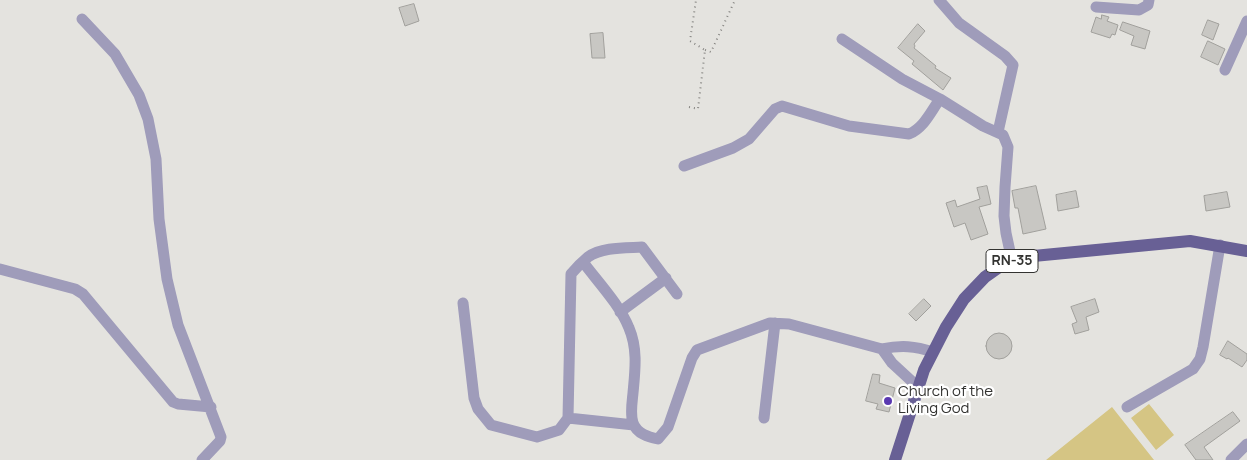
<!DOCTYPE html>
<style>
body{margin:0}
canvas{display:block;background:#e4e3df}
</style>
<canvas width="1247" height="460"></canvas>
<script>
const g = document.querySelector('canvas').getContext('2d');
g.lineJoin = 'round';
function fill(path, color) { g.fillStyle = color; g.fill(path, 'evenodd'); }
function stroke(path, color, width, dash) { g.strokeStyle = color; g.lineWidth = width; g.lineCap = dash ? 'butt' : 'round'; g.setLineDash(dash || []); g.stroke(path); }
function drawText(font, color, halo, rows, align = 'center') {
  g.font = font + ' Manrope,sans-serif'; g.lineWidth = 4.5; g.setLineDash([]); g.textBaseline = 'middle'; g.strokeStyle = halo; g.fillStyle = color; for (const [text, x, y, turn = 0] of rows) {
    g.save(); g.translate(x, y); g.rotate((+turn || 0) * Math.PI / 180); g.textAlign = isNaN(turn) ? turn : align; if (halo) g.strokeText(text, 0, 0); g.fillText(text, 0, 0); g.restore();
  }
}
const green = new Path2D(`
 M1149,404L1174,435L1156,450L1131,418Z
 M1112,407L1154,460H1046Z`);
const building = new Path2D(`
 M414,4L419,21L405,26L399,8Z
 M1102,15L1109,17L1107,21L1118,25L1115,35L1112,34L1110,38L1091,32L1096,17L1101,19Z
 M1208,20L1219,24L1213,40L1202,35Z
 M1123,22L1150,31L1145,49L1131,45L1134,36L1120,30Z
 M918,24L925,31L914,44L915,46L914,48L936,66L935,68L951,78L943,90L912,64L914,61L898,48Z
 M603,33L605,58H592L590,34Z
 M1208,41L1225,49L1218,65L1201,57Z
 M987,186L991,204L979,207L988,234L971,240L965,223L954,227L946,203L955,200L957,207L980,199L977,188Z
 M1036,186L1046,229L1023,234L1018,208H1015L1012,191Z
 M1076,191L1079,207L1058,211L1056,195Z
 M1227,192L1230,207L1206,211L1204,196Z
 M924,299L931,306L916,321L909,314Z
 M1095,299L1099,312L1086,317L1089,330L1075,334L1072,324L1077,322L1071,307Z
 M986 346a13 13 0 1 1 26 0a13 13 0 1 1-26 0Z
 M1228,341L1247,354V360L1242,367L1228,358L1227,359L1220,355Z
 M873,374L880,375L879,383L895,388L889,412L876,409L878,404L866,401Z
 M1233,412L1240,421L1204,447L1213,460H1196L1185,445Z`);
const path = new Path2D(`
 M705,50L711,52L735,0
 M689,107L698,109L705,50L690,41L696,0`);
const minor = new Path2D(`
 M939,0L959,23L1005,56L1013,65L998,132
 M1096,7L1139,10L1148,5L1149,0
 M82,19L115,54L139,95L148,119L156,159L159,219L167,279L178,325L221,437L220,441L202,460
 M842,39L902,79L940,99L983,126L1003,135L1008,147L1005,187L1004,216L1006,233L1012,261
 M1225,70L1247,21
 M684,166L733,148L749,139L775,109L782,106L849,126L909,134C924,128 931,111 940,99
 M583,262C598,282 620,305 629,328C638,349 635,371 633,393C632,403 630,414 633,423C637,434 649,437 658,439L668,427L692,358L697,350L770,323L789,324L882,349C901,345 915,346 933,352
 M0,269L75,289L83,294L173,402L178,404L211,407
 M463,303L474,398L478,409L491,425L537,437L559,430L568,418L571,274C576,268 582,262 588,257C602,247 625,248 642,247L677,294
 M620,312L666,278
 M882,349L892,363L918,387
 M1127,407L1193,369L1200,359L1203,347L1220,245
 M568,418L634,425
 M764,418L775,323
 M1231,460L1247,444`);
const major = new Path2D(`
 M895,460L924,370L946,327L964,299L985,277L1002,265L1023,257L1190,241L1247,251`);
const markers = [
 [888,401,5,"#5a39b1"]
];
const shields = [
 [1012,261,52]
];
const shieldNames = [
 ["RN-35",1012,261]
];
const poiNames = [
 ["Church of the",898,392],
 ["Living God",898,409]
];
fill(green, '#d5c584');
fill(building, '#c8c7c3');
stroke(building, '#a1a09c', 1);
stroke(path, '#858481', 2, [1, 4]);
stroke(minor, '#9f9cba', 11);
stroke(major, '#686095', 12);
for (const [x, y, r, color] of markers) { const dot = new Path2D(); dot.arc(x, y, r, 0, 2 * Math.PI); g.fillStyle = color; g.fill(dot); stroke(dot, '#fff', 2); }
for (const [x, y, w] of shields) { const box = new Path2D(); box.roundRect(x - w / 2, y - 11.5, w, 23, 4); g.fillStyle = '#fff'; g.fill(box); stroke(box, '#333331', 1); }
drawText('bold 14px', '#333331', null, shieldNames);
drawText('15px', '#333331', '#fff', poiNames, 'left');
</script>
